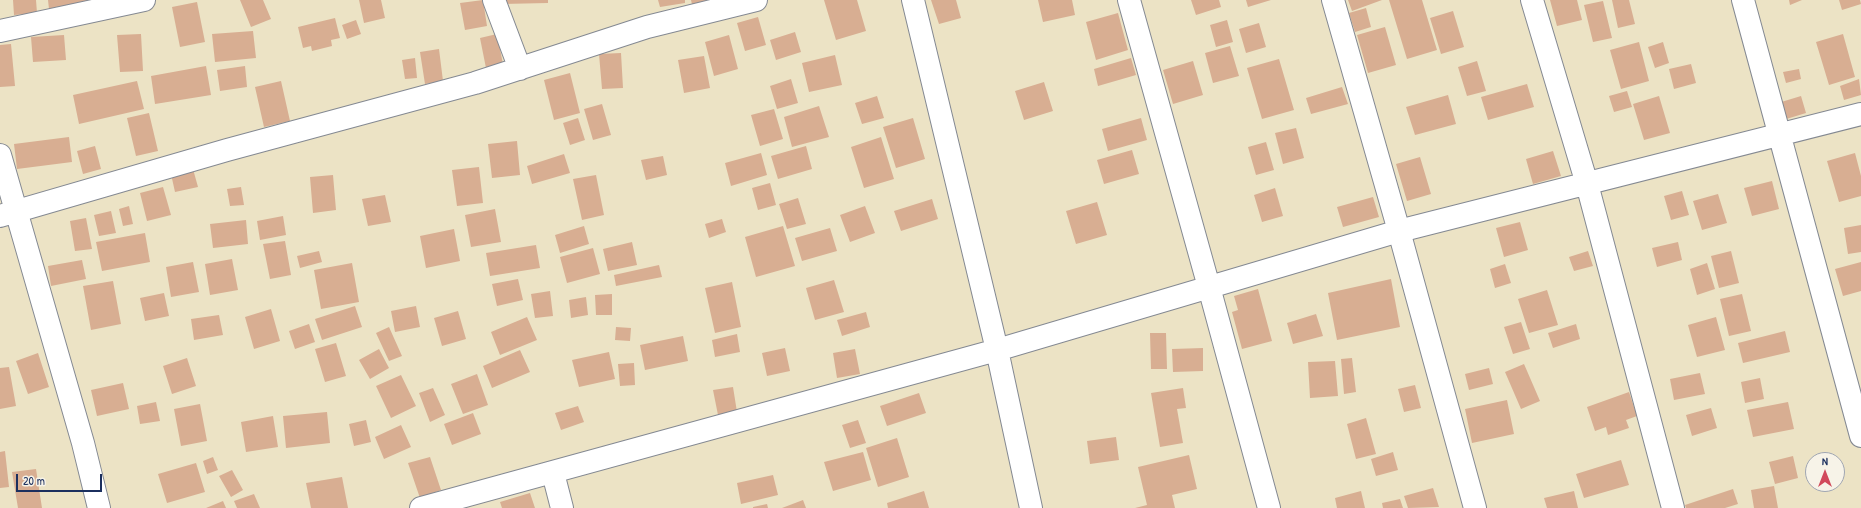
<!DOCTYPE html>
<style>
body{margin:0}
#map{position:relative;width:1861px;height:508px;overflow:hidden;background:#ece3c5;font-family:"Patrick Hand",sans-serif}
canvas{display:block}
.north{position:absolute;left:1805px;top:452px;width:40px;height:40px;box-sizing:border-box;background:#f7f3e8;border:1px solid #9fa5b1;border-radius:50%;rotate:0deg;font-size:11px;font-weight:700;line-height:16px;text-align:center;color:#1b2f5e}
.north::after{content:'';display:block;margin:auto;width:14px;height:18px;background:#d1495b;clip-path:polygon(50% 0,100% 100%,50% 72%,0 100%)}
.scale{position:absolute;left:16px;top:474px;width:86px;height:18px;box-sizing:border-box;border:2px solid #1b2f5e;border-top:0;padding-left:5px;font-size:12px;line-height:14px;white-space:nowrap;color:#1b2f5e;-webkit-text-stroke:3px #f7f3e8;paint-order:stroke}
</style>
<div id="map">
<canvas width="1861" height="508"></canvas>
<div class="north">N</div>
<div class="scale">20 m</div>
</div>
<script>
const g = document.querySelector('canvas').getContext('2d');
g.lineJoin = 'round';
function fill(path, color) { g.fillStyle = color; g.fill(path, 'evenodd'); }
function stroke(path, color, width, dash) { g.strokeStyle = color; g.lineWidth = width; g.lineCap = dash ? 'butt' : 'round'; g.setLineDash(dash || []); g.stroke(path); }
const building = new Path2D(`
 M13,0H36L37,13L14,15Z
 M48,0H102V2L49,9Z
 M240,0H263L271,19L251,27Z
 M359,0H381L385,18L364,23Z
 M483,0L487,26L465,30L460,3Z
 M502,0H548V3L502,4Z
 M658,0H685V3L660,7Z
 M691,0H715L693,9Z
 M824,0H857L866,31L836,40Z
 M931,0H956L961,18L939,24Z
 M1038,0H1072L1075,15L1043,22Z
 M1191,0H1219L1221,7L1196,15Z
 M1246,0H1271L1248,7Z
 M1348,0H1382L1352,11Z
 M1389,0H1422L1437,50L1407,59Z
 M1550,0H1577L1582,20L1557,26Z
 M1612,0H1629L1635,24L1618,28Z
 M1789,0H1802L1790,5Z
 M1839,0H1860L1861,4L1842,10Z
 M1603,1L1612,38L1593,42L1584,5Z
 M197,2L205,42L180,47L172,7Z
 M1366,8L1371,27L1355,32L1349,13Z
 M1453,11L1464,47L1441,54L1430,18Z
 M1118,13L1128,50L1096,60L1086,22Z
 M758,17L766,45L745,51L737,23Z
 M335,18L340,38L331,40L332,46L312,51L311,46L303,48L298,27Z
 M356,20L361,34L347,39L342,25Z
 M1227,20L1233,42L1216,47L1210,25Z
 M1259,23L1266,47L1246,53L1239,29Z
 M1385,27L1396,65L1368,73L1357,35Z
 M253,31L256,58L215,62L212,34Z
 M795,32L801,52L776,60L770,40Z
 M141,34L143,71L120,72L117,35Z
 M497,34L503,64L486,68L480,38Z
 M1843,34L1855,77L1829,85L1816,42Z
 M64,35L66,60L33,62L31,37Z
 M729,35L738,69L714,76L705,42Z
 M1639,42L1649,81L1621,89L1610,50Z
 M1663,42L1669,63L1655,68L1648,47Z
 M11,44L15,86L0,87V45Z
 M1230,46L1239,76L1213,83L1205,53Z
 M439,49L443,81L425,84L420,52Z
 M621,53L623,88L602,89L599,54Z
 M835,55L842,85L809,92L802,63Z
 M704,56L710,88L684,93L678,60Z
 M415,58L417,78L405,79L402,60Z
 M1131,58L1136,75L1098,86L1094,69Z
 M1279,59L1294,110L1262,119L1247,68Z
 M1193,61L1203,95L1173,104L1163,70Z
 M1477,61L1486,91L1467,96L1458,67Z
 M1691,64L1696,83L1674,89L1669,69Z
 M206,66L211,95L155,104L151,76Z
 M245,66L247,87L220,91L217,70Z
 M1799,69L1801,79L1786,83L1783,72Z
 M570,73L580,113L554,120L544,80Z
 M791,79L798,103L777,109L770,86Z
 M1859,79L1861,95L1844,100L1840,86Z
 M137,81L144,109L79,124L73,95Z
 M281,81L290,121L264,127L255,87Z
 M1044,82L1053,111L1024,120L1015,91Z
 M1527,84L1534,107L1488,120L1481,97Z
 M1342,87L1348,104L1311,114L1306,98Z
 M1627,91L1632,107L1614,112L1609,96Z
 M1448,95L1456,124L1415,135L1406,107Z
 M877,96L884,118L862,124L855,103Z
 M1659,96L1670,133L1644,140L1633,104Z
 M1801,96L1806,113L1783,120L1778,103Z
 M602,104L611,135L593,140L584,109Z
 M819,106L829,137L792,147L784,117Z
 M774,109L783,139L760,146L751,115Z
 M149,113L158,151L136,156L127,118Z
 M578,118L585,140L570,145L563,123Z
 M913,118L925,159L896,168L883,127Z
 M1141,118L1147,140L1108,151L1102,129Z
 M1296,128L1304,158L1283,164L1275,133Z
 M69,137L72,162L17,169L14,144Z
 M881,137L894,179L864,188L851,147Z
 M517,141L520,175L492,178L488,144Z
 M1266,142L1274,170L1256,175L1248,147Z
 M95,146L101,169L83,174L77,151Z
 M806,146L812,169L778,179L771,156Z
 M1132,150L1139,174L1104,184L1097,160Z
 M1553,151L1561,176L1533,184L1526,159Z
 M761,153L767,175L731,186L725,163Z
 M1855,153L1861,176V196L1839,202L1827,161Z
 M564,154L570,173L532,184L527,166Z
 M663,156L667,175L646,180L641,160Z
 M1420,157L1431,194L1407,201L1396,164Z
 M479,167L483,203L457,206L452,170Z
 M193,169L198,187L175,192L171,174Z
 M333,175L336,210L313,213L310,177Z
 M596,175L604,215L582,220L573,179Z
 M1772,181L1779,209L1752,216L1744,188Z
 M770,183L776,205L758,210L752,188Z
 M163,187L171,215L147,221L140,193Z
 M241,187L244,205L230,206L227,189Z
 M1275,188L1283,216L1262,222L1254,195Z
 M1682,191L1689,215L1671,220L1664,196Z
 M1718,194L1727,223L1702,230L1693,201Z
 M385,195L391,222L368,226L362,199Z
 M1373,197L1379,217L1343,227L1337,207Z
 M798,198L806,224L787,229L779,204Z
 M932,199L938,219L901,231L894,211Z
 M1097,202L1107,235L1076,244L1066,211Z
 M129,206L133,224L123,226L119,209Z
 M865,206L875,233L850,242L840,215Z
 M495,209L501,242L471,247L465,215Z
 M111,211L116,233L99,236L94,215Z
 M283,216L286,235L260,240L257,221Z
 M86,218L92,249L75,251L70,221Z
 M722,219L726,232L709,238L705,224Z
 M246,220L248,244L213,248L210,224Z
 M1520,222L1528,250L1504,257L1496,228Z
 M1861,225V252L1848,254L1844,228Z
 M584,226L589,244L560,253L555,235Z
 M783,226L795,266L756,277L745,237Z
 M830,228L837,251L802,261L795,238Z
 M454,229L460,261L426,268L420,236Z
 M145,233L150,262L102,271L96,242Z
 M285,241L291,275L270,279L263,244Z
 M632,242L637,265L608,271L603,249Z
 M1678,242L1682,260L1657,267L1652,248Z
 M536,245L540,268L490,276L486,253Z
 M593,248L600,274L567,283L560,257Z
 M319,251L322,262L300,268L297,256Z
 M1588,251L1593,266L1574,271L1569,257Z
 M1731,251L1739,283L1719,288L1711,256Z
 M232,259L238,290L210,295L205,264Z
 M82,260L86,279L51,286L48,266Z
 M193,262L199,292L171,297L166,267Z
 M1861,262V291L1843,296L1835,269Z
 M352,263L359,302L321,309L314,270Z
 M1707,263L1715,289L1697,295L1690,269Z
 M1505,264L1511,283L1495,288L1490,269Z
 M659,265L662,277L616,286L614,275Z
 M518,279L523,300L497,306L492,284Z
 M1391,279L1400,327L1337,340L1328,293Z
 M834,280L844,312L815,320L806,288Z
 M113,281L121,324L91,330L83,286Z
 M732,282L741,327L715,333L705,288Z
 M1258,289L1272,341L1242,349L1232,312L1238,310L1234,296Z
 M1547,290L1558,325L1529,333L1518,299Z
 M550,291L553,316L535,318L531,294Z
 M164,293L169,316L145,321L140,298Z
 M612,294V315H596L595,295Z
 M1742,294L1751,331L1729,336L1720,299Z
 M586,297L588,315L571,318L569,300Z
 M355,306L362,327L322,340L315,319Z
 M416,306L420,327L395,332L391,311Z
 M271,309L280,341L254,349L245,317Z
 M458,311L466,339L442,346L434,318Z
 M866,312L870,327L842,336L837,320Z
 M1316,314L1323,336L1293,344L1287,323Z
 M219,315L223,335L194,340L191,319Z
 M527,317L537,340L500,355L491,332Z
 M1716,317L1725,350L1697,357L1688,325Z
 M1521,322L1530,349L1513,354L1504,327Z
 M309,324L315,342L295,349L289,331Z
 M1576,324L1580,339L1553,348L1548,333Z
 M389,327L402,356L389,361L376,333Z
 M616,327L631,328L630,341L615,340Z
 M1785,331L1790,352L1743,363L1738,343Z
 M1150,333H1166L1167,369H1151Z
 M737,334L740,352L715,357L712,340Z
 M683,336L688,361L645,370L640,345Z
 M336,343L346,376L325,382L315,349Z
 M785,348L790,371L767,376L762,353Z
 M1203,348V371L1173,372L1172,349Z
 M379,349L389,368L370,379L359,360Z
 M855,349L860,374L837,378L833,353Z
 M520,350L530,372L492,388L483,366Z
 M609,352L615,379L579,387L572,360Z
 M38,353L49,387L28,394L16,361Z
 M187,358L196,386L172,394L163,366Z
 M1352,358L1356,392L1344,394L1341,359Z
 M1335,361L1338,396L1310,398L1308,362Z
 M634,363L635,385L620,386L618,364Z
 M1524,364L1540,401L1521,409L1505,372Z
 M9,367L16,406L0,409V368Z
 M1489,368L1493,384L1469,390L1465,374Z
 M1700,373L1705,394L1674,400L1670,379Z
 M477,374L488,405L463,414L451,384Z
 M401,375L416,406L391,418L376,386Z
 M1760,378L1764,399L1745,403L1741,382Z
 M123,383L129,409L97,416L91,390Z
 M1415,385L1421,408L1404,412L1398,389Z
 M733,387L737,412L718,415L713,390Z
 M433,388L445,415L430,422L419,393Z
 M1183,388L1186,408L1177,409L1183,443L1160,447L1151,393Z
 M1629,392L1637,416L1626,420L1629,428L1608,435L1606,427L1595,431L1587,407Z
 M919,393L926,413L887,426L880,406Z
 M1507,400L1514,434L1472,443L1465,409Z
 M156,402L160,421L140,424L137,406Z
 M1788,402L1794,429L1753,437L1747,410Z
 M200,404L207,441L181,446L174,409Z
 M578,406L584,422L561,430L555,413Z
 M1711,408L1717,428L1692,436L1686,415Z
 M327,412L330,443L286,448L283,416Z
 M473,413L481,434L452,445L444,424Z
 M273,416L278,447L246,452L241,422Z
 M1366,418L1376,454L1356,459L1347,424Z
 M366,420L371,442L354,446L349,424Z
 M858,420L866,443L850,448L842,425Z
 M401,425L411,447L384,459L375,437Z
 M1116,437L1119,460L1090,464L1087,441Z
 M897,438L909,477L878,487L866,448Z
 M5,451L9,487L0,488V452Z
 M863,452L871,480L833,491L824,462Z
 M1393,452L1398,470L1376,476L1371,459Z
 M1189,455L1197,489L1172,495L1175,508H1135L1147,505L1138,467Z
 M1793,456L1798,478L1775,484L1769,462Z
 M213,457L218,470L207,474L203,461Z
 M430,457L441,490L420,498L408,463Z
 M1621,460L1629,485L1584,498L1576,474Z
 M196,463L205,492L167,503L158,474Z
 M36,469L42,508H18L12,472Z
 M232,470L243,490L231,497L219,476Z
 M773,475L778,495L741,504L737,483Z
 M342,477L348,508H311L306,483Z
 M1774,486L1778,508H1754L1751,490Z
 M1433,488L1439,507L1408,508L1404,496Z
 M1733,489L1738,504L1725,508H1686L1685,505Z
 M924,491L929,508H888L887,503Z
 M1361,491L1365,508H1337L1335,498Z
 M1574,491L1578,508H1547L1544,498Z
 M530,493L535,508H502L500,502Z
 M254,494L260,508H237L234,501Z
 M1400,499L1403,508H1383L1382,503Z
 M803,500L806,508H782Z
 M223,501L226,508H206Z
 M767,504L768,508H753V507Z`);
const street = new Path2D(`
 M494,0L520,69
 M913,0L997,350L1031,508
 M1129,0L1209,287L1269,508
 M1333,0L1399,231L1475,508
 M1532,0L1587,184L1673,508
 M1743,0L1861,436
 M0,31L144,0
 M0,155L83,443L99,508
 M0,216L227,150L475,83L647,27L756,0
 M553,473L562,508
 M421,508L997,350L1399,231L1861,114`);
fill(building, '#d8ae92');
stroke(street, '#848992', 24);
stroke(street, '#fff', 22);
</script>
